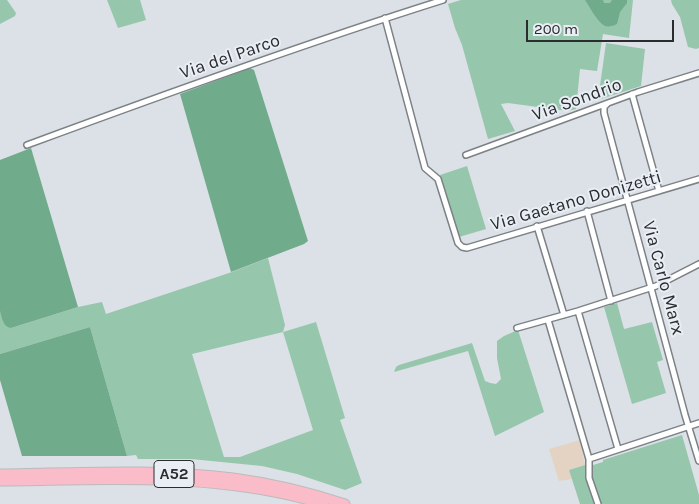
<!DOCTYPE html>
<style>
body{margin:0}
#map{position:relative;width:699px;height:504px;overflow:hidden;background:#dbe1e6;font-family:Karla,sans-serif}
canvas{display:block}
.scale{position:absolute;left:526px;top:20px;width:148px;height:22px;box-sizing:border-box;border:2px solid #2a2c2e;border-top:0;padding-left:6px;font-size:15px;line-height:18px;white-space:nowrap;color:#2a2c2e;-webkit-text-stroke:4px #e8eef4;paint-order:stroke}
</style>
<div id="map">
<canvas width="699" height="504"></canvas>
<div class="scale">200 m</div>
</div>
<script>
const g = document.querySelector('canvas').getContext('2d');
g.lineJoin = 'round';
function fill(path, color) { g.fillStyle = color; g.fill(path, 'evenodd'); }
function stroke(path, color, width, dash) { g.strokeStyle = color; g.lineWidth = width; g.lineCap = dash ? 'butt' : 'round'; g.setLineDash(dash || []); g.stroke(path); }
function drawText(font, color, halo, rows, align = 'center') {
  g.font = font + ' Karla,sans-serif'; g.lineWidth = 4; g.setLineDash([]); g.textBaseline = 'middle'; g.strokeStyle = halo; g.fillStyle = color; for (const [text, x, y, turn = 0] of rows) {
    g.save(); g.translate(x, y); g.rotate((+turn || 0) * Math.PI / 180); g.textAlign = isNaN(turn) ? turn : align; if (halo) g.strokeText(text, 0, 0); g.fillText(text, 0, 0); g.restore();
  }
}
const industrial = new Path2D(`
 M580,440L585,465L569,470L572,479L559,481L549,449Z`);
const green = new Path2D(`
 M0,0H7L16,13L15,16L0,24Z
 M107,0H140L146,20L118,28Z
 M461,0H633L629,38L603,34L597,71L580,69L576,109L568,111L508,103L501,104L515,131L488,139L462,45L455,28L448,4Z
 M671,0H699V48L696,49L688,47L680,17L672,4Z
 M606,43L645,49L641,86L598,100Z
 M467,166L486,229L459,237L440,175Z
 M268,258L285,325L283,332L192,354L224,457H240L313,430L283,332L316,322L345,418L340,420L362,483L345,490L297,474L262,466L191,459H138L136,455L127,456L90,327L0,354V311L11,328L78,307L102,302L106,314L232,272Z
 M617,303L624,329L652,322L663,360L657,362L666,393L632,404L604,307Z
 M518,330L544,412L495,436L468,351L394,372L396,367L399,365L472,343L485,381L490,383L496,384L501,379L497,358V341L504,336Z
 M682,435L699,495V504H580L569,470L585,465L590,466L603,462V460Z`);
const forest = new Path2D(`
 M585,0H603L604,3H610L612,0H627V3L620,12L617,24C613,26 609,27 605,26C597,22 590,7 585,0Z
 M250,68L254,70L308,241L304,244L231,272L180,94Z
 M31,148L78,307L11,328C3,327 2,318 0,311V160Z
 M90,327L127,456H22L0,380V354Z`);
const street = new Path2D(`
 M385,18L425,168L438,179L458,243L462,247L467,248L699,179
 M632,94L659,191
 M607,104L604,107V113L685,415L699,461
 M27,145C165,94 303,44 443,0
 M466,155L638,92L699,73
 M587,211L611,301
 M537,226L564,315
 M578,311L618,449
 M548,320L589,459V478L598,504
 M517,328L578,311L656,286L699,264
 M589,459L699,423`);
const highway = new Path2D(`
 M0,474C77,473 156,468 233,478C271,483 308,492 345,504
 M0,481C109,480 217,472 323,504`);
const shields = [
 [174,474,40]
];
const shieldNames = [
 ["A52",174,474]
];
const streetNames = [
 ["Via del Parco",230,57,-19],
 ["Via Sondrio",577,100,-20],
 ["Via Gaetano Donizetti",576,201,-16],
 ["Via Carlo Marx",663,278,75]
];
fill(industrial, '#e4d3c2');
fill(green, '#96c6ac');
fill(forest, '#70ab8c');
stroke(street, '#7c8186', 8);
stroke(highway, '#bbbbbc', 11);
stroke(street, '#fff', 5);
stroke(highway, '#fbbcc9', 9);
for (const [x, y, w] of shields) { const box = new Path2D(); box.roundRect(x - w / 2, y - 13.5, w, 27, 4); g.fillStyle = '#e8eef4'; g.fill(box); stroke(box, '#2a2c2e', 1); }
drawText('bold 16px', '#2a2c2e', null, shieldNames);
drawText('18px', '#2a2c2e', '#e8eef4', streetNames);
</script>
